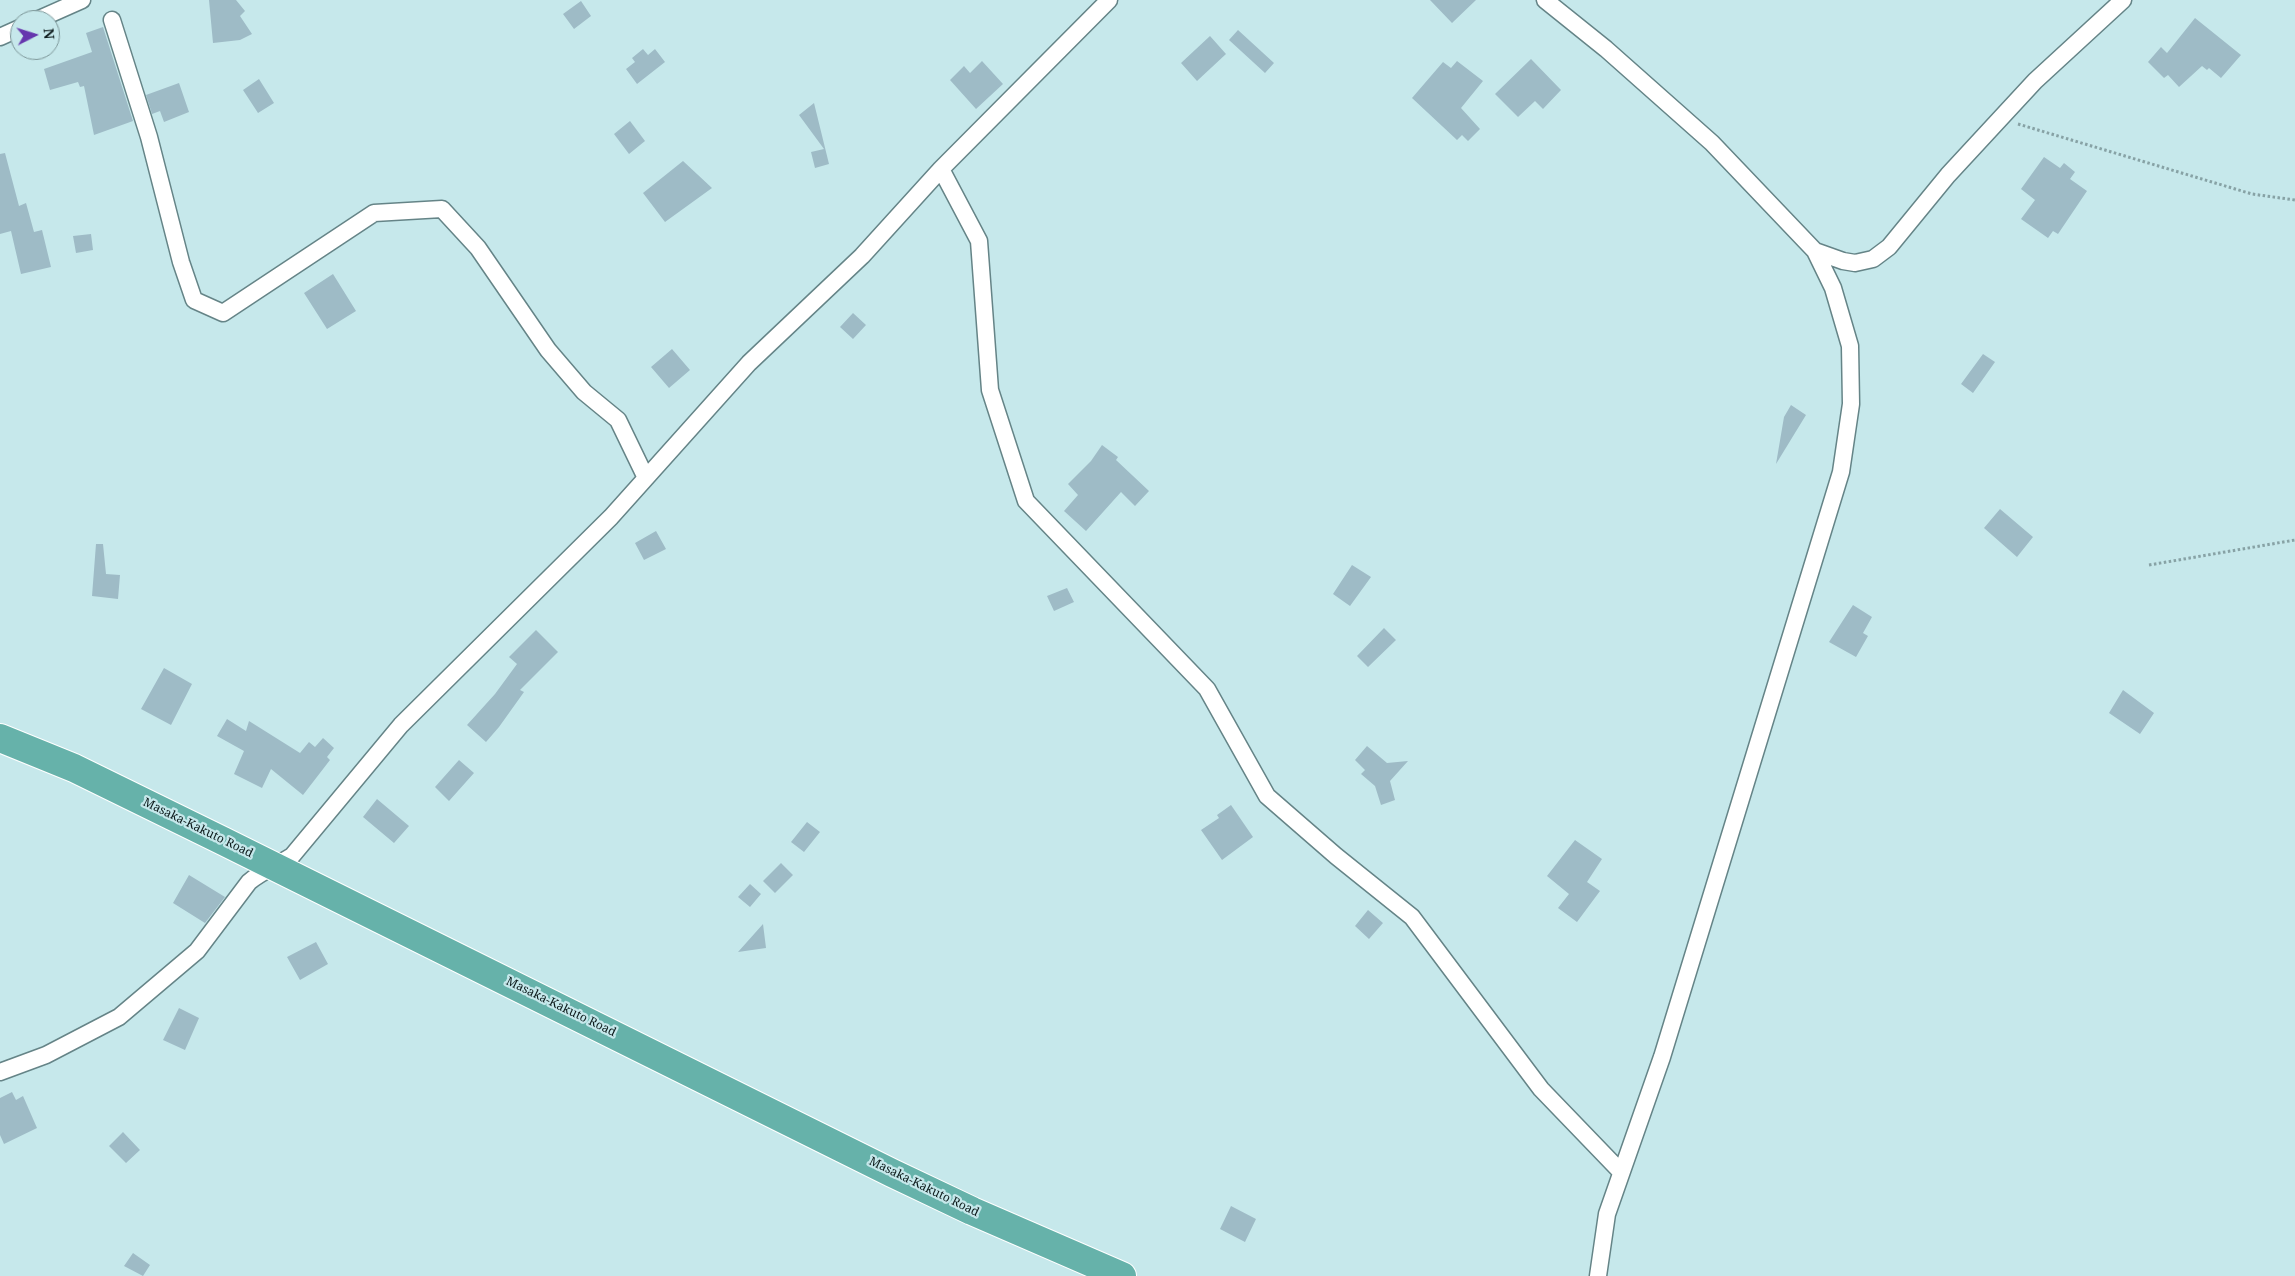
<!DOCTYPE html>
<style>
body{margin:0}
#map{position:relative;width:2295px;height:1276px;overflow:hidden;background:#c6e8eb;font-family:"Noto Serif",serif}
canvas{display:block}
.north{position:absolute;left:10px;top:10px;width:50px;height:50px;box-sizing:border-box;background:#c6e8eb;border:1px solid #7c9698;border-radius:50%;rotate:85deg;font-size:14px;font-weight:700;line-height:20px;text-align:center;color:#0d1a1b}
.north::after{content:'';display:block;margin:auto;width:18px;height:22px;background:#6636ae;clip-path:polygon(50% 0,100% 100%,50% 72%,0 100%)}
</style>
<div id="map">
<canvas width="2295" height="1276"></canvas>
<div class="north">N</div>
</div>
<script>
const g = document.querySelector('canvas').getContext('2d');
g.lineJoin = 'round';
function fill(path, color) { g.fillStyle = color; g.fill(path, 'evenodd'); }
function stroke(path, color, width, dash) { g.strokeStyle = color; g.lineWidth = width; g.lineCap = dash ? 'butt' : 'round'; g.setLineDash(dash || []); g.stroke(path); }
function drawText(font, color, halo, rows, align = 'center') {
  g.font = font + ' "Noto Serif",serif'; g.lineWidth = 4.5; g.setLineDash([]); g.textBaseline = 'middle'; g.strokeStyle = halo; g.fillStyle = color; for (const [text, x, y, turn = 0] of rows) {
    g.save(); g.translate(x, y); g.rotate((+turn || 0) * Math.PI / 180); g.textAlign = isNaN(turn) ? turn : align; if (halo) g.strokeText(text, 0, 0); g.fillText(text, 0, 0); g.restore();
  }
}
const building = new Path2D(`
 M209,0H236L245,11L240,16L252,34L240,40L213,43Z
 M1430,0H1476L1452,23Z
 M581,1L591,16L574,29L563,14Z
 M2195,18L2241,55L2221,78L2209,68L2207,70L2202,66L2179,87L2168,75L2164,78L2148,62L2161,47L2167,53Z
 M103,27L133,121L94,135L84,86L80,87L78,82L50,90L44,69L92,52L86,33Z
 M1238,30L1274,63L1265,73L1229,40Z
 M1210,36L1226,54L1197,81L1181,63Z
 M643,49L648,55L655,49L665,62L637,84L626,69L635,62L632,58Z
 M1531,59L1561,90L1543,109L1535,101L1518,117L1495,94Z
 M982,61L1003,84L976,109L950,80L964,66L970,73Z
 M1457,61L1483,81L1461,108L1480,129L1468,141L1462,135L1457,140L1412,98L1443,62L1451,68Z
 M259,79L274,103L258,113L243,90Z
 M179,83L189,112L164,122L160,111L152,114L146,95Z
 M814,103L829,164L815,168L811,152L824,149L799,115Z
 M630,121L645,141L629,154L614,134Z
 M5,153L19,206L26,203L34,232L42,230L51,267L21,274L11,231L0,234V154Z
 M2044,157L2060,168L2064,163L2075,172L2070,179L2087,191L2058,234L2053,231L2048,238L2021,219L2035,200L2021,189Z
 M683,161L712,188L665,222L643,193Z
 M91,234L93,250L76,253L73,236Z
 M333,274L356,311L327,329L304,293Z
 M853,313L866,325L853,339L840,327Z
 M672,349L690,370L669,388L651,367Z
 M1983,354L1995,362L1973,393L1961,384Z
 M1791,405L1806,415L1776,464L1784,417Z
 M1102,445L1118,457L1116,460L1149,491L1135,506L1121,492L1086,531L1064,511L1078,495L1068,484L1091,461Z
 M2000,509L2033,537L2017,557L1984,528Z
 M656,531L666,549L644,560L635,543Z
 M96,544H103L106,574L120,575L118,599L92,596Z
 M1352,565L1371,577L1350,606L1333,594Z
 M1067,588L1074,602L1054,611L1047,596Z
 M1853,605L1872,617L1863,633L1868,636L1856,657L1829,642Z
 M1384,628L1396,640L1368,667L1357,656Z
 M536,630L558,652L520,690L524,692L499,727L486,742L467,725L495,694L517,664L509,657Z
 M164,668L192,684L171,725L141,709Z
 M2123,690L2154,713L2140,734L2109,713Z
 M227,719L246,731L249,721L300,753L309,742L315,747L323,738L334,748L327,757L330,760L303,795L271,769L262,788L234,774L244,751L217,736Z
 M1367,746L1387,763L1408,761L1390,781L1395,800L1381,805L1375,786L1361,774L1365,770L1355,760Z
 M459,760L474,773L449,801L435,787Z
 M377,799L409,826L394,843L363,817Z
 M1231,805L1253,837L1222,860L1201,830L1219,818L1217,815Z
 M807,822L820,832L804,852L791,842Z
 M1575,840L1602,859L1587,882L1600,891L1577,922L1558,908L1569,894L1547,876Z
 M781,863L793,875L775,893L763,881Z
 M189,875L225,897L205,923L173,903Z
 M750,884L761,894L750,907L738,897Z
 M1368,910L1383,923L1369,939L1355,926Z
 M763,924L766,948L738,952Z
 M316,942L328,964L300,980L287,957Z
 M179,1008L199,1018L185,1050L163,1040Z
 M12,1092L16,1100L23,1096L37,1128L4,1144L0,1135V1098Z
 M123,1132L140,1150L126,1163L109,1146Z
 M1231,1206L1256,1219L1245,1242L1220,1229Z
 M133,1253L150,1265L143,1276L124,1266Z`);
const path = new Path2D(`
 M2018,124L2252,194L2295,200
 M2149,565L2295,540`);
const minor = new Path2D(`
 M1545,0L1606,49L1712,143L1815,251L1833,288L1850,346L1851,404L1841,472L1662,1057L1607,1214L1598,1276
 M37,20L82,0
 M112,20L149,137L181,262L194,300L223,313L374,213L442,209L478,248L548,350L584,392L618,420L646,478
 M0,37L20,28
 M941,169L979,241L990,390L1026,501L1207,689L1267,796L1336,856L1412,917L1541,1089L1621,1172
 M1815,251L1843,261L1855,263L1873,259L1889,247L1948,175L2035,81L2123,0
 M0,1072L46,1055L119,1017L197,951L249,882C262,871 278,865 292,856L401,725L611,517L749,363L862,256L941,169L1109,0`);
const trunk = new Path2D(`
 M0,738L74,768L223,841L892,1173L972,1211L1122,1276`);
const streetNames = [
 ["Masaka-Kakuto Road",198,828,26],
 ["Masaka-Kakuto Road",561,1007,26],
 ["Masaka-Kakuto Road",924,1187,26]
];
fill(building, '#9ebbc6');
stroke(minor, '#658487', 19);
stroke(trunk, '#fff', 30);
stroke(path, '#87a2a5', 3, [2.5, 2.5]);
stroke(minor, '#fff', 16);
stroke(trunk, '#66b2aa', 28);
drawText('12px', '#0d1a1b', '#c6e8eb', streetNames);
</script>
